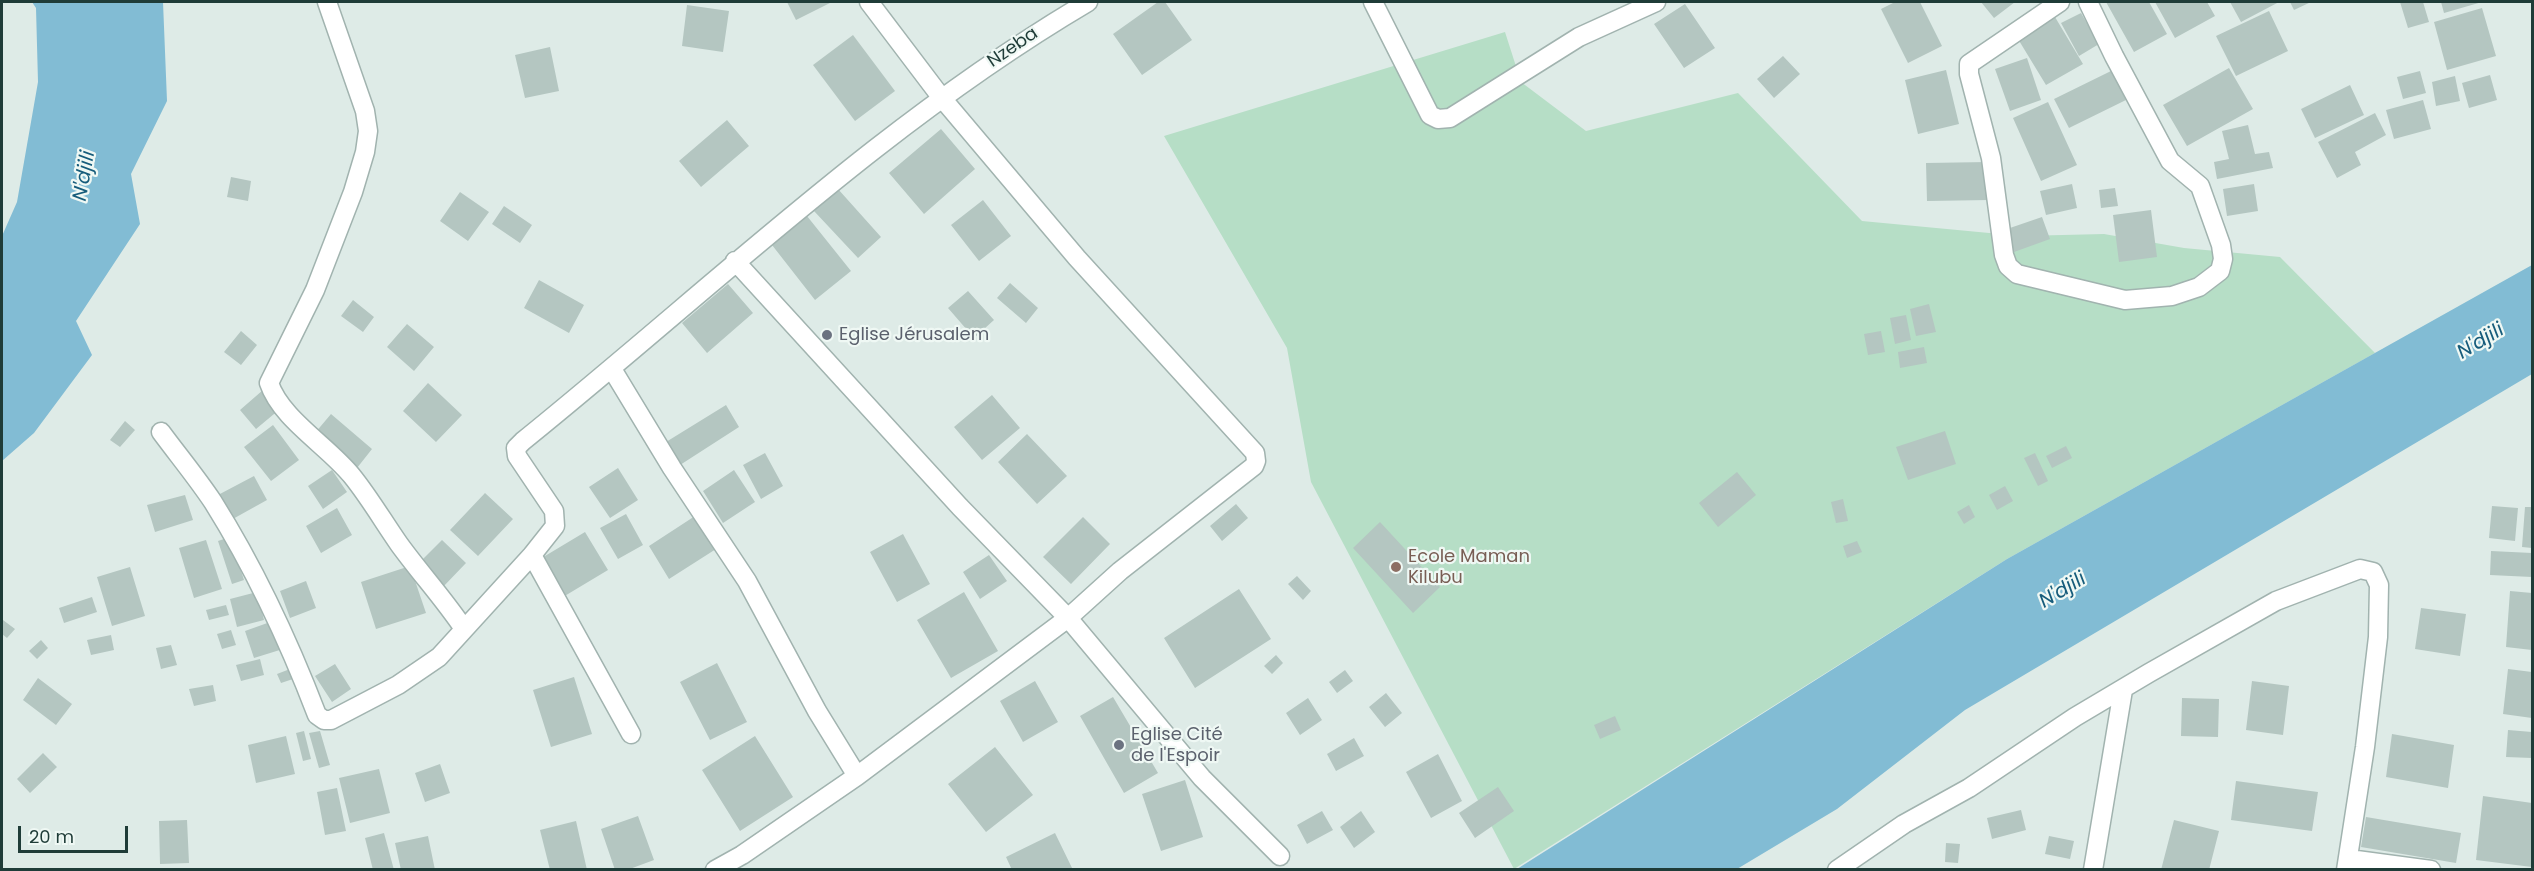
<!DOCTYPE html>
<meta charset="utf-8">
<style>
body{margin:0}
#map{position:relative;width:2534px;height:871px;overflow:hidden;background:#deebe7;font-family:Poppins,sans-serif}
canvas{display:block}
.frame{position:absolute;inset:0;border:3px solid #1f3c38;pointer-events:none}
.scale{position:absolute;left:18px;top:826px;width:110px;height:27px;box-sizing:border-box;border:3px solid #1f3c38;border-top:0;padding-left:8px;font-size:18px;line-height:21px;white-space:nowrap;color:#1f3c38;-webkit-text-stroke:4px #eff8f4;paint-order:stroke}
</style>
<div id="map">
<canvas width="2534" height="871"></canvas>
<div class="frame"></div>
<div class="scale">20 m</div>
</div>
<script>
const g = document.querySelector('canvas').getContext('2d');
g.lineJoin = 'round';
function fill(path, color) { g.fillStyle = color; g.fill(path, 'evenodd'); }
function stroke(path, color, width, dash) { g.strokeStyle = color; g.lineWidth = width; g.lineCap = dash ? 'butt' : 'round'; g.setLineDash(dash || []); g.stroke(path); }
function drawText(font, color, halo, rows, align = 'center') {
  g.font = font + ' Poppins,sans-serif'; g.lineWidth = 4.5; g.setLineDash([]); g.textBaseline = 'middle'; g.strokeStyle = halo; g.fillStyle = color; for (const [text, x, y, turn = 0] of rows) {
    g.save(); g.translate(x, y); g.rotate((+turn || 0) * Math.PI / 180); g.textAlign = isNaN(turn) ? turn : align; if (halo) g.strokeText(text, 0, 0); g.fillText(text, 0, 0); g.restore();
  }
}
const green = new Path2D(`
 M1505,32L1521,82L1586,131L1738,93L1862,221L2021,236L2104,234L2184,248L2280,257L2375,353L2007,559L1514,869L1311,482L1287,348L1164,136Z`);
const water = new Path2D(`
 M32,2H163L167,101L131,174L140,224L76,321L92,355L34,433L2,461V236L17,202L38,82L36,8Z
 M2532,265V374L1965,710L1837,809L1737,869H1517L2007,559Z`);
const building = new Path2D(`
 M787,2H832L796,20Z
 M1158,2H1165L1192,40L1142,75L1113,34Z
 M1895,2H1920L1942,46L1908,63L1881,9Z
 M1981,2H2015L1994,18Z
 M2106,2H2149L2167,34L2134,52Z
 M2155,2H2207L2215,16L2175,38Z
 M2230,2H2279L2241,22Z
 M2290,2H2311L2294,10Z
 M2400,2H2423L2429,22L2408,28Z
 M2441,2H2482L2444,13Z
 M1685,4L1715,48L1684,68L1654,24Z
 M687,5L729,11L723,52L682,46Z
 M2482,8L2496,56L2447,70L2434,22Z
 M2269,11L2288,51L2236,76L2216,36Z
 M2081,13L2099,44L2079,56L2061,23Z
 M2055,17L2083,64L2046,85L2018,39Z
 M853,35L895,91L855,121L813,65Z
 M550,47L559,91L525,98L515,55Z
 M1783,56L1800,74L1774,98L1757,79Z
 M2027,58L2041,100L2010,111L1995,69Z
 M2229,68L2253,109L2187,146L2163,105Z
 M1946,70L1959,124L1918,134L1905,80Z
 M2111,71L2126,100L2069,128L2054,99Z
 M2420,71L2426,93L2403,99L2397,77Z
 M2490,75L2497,100L2469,108L2462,83Z
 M2455,76L2460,101L2436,106L2432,82Z
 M2350,85L2364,115L2315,138L2301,109Z
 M2423,100L2431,129L2394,139L2386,110Z
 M2048,102L2077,165L2041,181L2013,118Z
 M2375,113L2386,135L2355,152L2361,165L2337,178L2318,142Z
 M727,120L749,146L701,187L679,161Z
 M2248,125L2255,154L2269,152L2273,168L2217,179L2214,162L2229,159L2222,131Z
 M941,129L975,169L924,214L889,173Z
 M1988,162L1989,200L1927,201L1926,163Z
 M231,177L251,181L248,201L227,197Z
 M2072,184L2077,208L2046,215L2040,191Z
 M2254,184L2258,211L2227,216L2223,189Z
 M2115,188L2118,206L2101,208L2099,190Z
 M838,189L881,237L858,258L814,211Z
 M460,192L489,212L468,241L440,221Z
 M983,200L1011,236L979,261L951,225Z
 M504,206L532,225L520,243L492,224Z
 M2151,210L2157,257L2119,262L2113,215Z
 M807,216L851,271L815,300L772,245Z
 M2042,217L2050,239L2014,252L2007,229Z
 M539,280L584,305L569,333L524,308Z
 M1010,283L1038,308L1026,323L997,298Z
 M728,284L753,313L707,353L682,323Z
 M968,291L994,320L974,338L948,308Z
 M353,300L374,317L363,332L341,316Z
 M1929,304L1936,332L1916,336L1910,309Z
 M1906,315L1911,340L1895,344L1890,318Z
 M407,324L434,347L414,371L387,347Z
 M241,331L257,345L241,365L224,352Z
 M1881,331L1885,352L1868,355L1864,334Z
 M1924,347L1927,363L1900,368L1898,352Z
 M428,383L462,415L436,442L403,411Z
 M263,390L280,409L256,429L240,410Z
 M992,395L1020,428L982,460L954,427Z
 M726,405L739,427L680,465L666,442Z
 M331,414L372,449L357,468L315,433Z
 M125,421L135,430L120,447L110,440Z
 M273,425L299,460L271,481L244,447Z
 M1945,431L1956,464L1908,480L1896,447Z
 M1027,434L1067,476L1037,504L998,462Z
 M2066,446L2072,458L2052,468L2046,456Z
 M765,453L783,486L761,499L743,465Z
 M2035,453L2048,481L2038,486L2024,458Z
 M618,468L638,500L610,518L589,487Z
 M332,470L347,492L323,509L308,486Z
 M734,470L755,502L723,523L703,491Z
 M1737,472L1756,495L1718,527L1699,503Z
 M254,476L267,500L231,520L218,495Z
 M2005,486L2013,501L1997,510L1989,495Z
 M485,493L513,519L478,556L450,530Z
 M185,495L193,520L155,532L147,505Z
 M1843,499L1848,521L1836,523L1831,502Z
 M1236,504L1248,518L1222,541L1210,526Z
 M1969,505L1975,517L1964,524L1957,512Z
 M2492,506L2518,508L2515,541L2489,538Z
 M2525,507H2532V548L2522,547Z
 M337,508L352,535L321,553L306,526Z
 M626,514L643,545L618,559L600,528Z
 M695,516L716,549L669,579L649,546Z
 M1083,517L1110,544L1071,584L1043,557Z
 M1380,522L1440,587L1413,613L1353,548Z
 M585,532L608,570L563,597L540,559Z
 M903,534L930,584L897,602L870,552Z
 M230,537L244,580L232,584L218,541Z
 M206,540L222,589L194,598L179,548Z
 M442,540L466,563L442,588L418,564Z
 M1857,541L1862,552L1847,558L1843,546Z
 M2491,551L2532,553V577L2490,575Z
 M989,555L1007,581L980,599L963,572Z
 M410,566L426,613L376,629L361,582Z
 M130,567L145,616L112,626L97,577Z
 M1297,576L1311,591L1303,600L1288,584Z
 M306,581L316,608L290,618L280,591Z
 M1239,589L1271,639L1195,688L1164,638Z
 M2510,591L2532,593V650L2506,647Z
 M257,592L264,620L237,627L230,599Z
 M964,592L998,651L951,678L917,620Z
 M92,597L97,612L64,623L59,608Z
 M226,605L229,615L209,620L206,610Z
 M2421,608L2466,614L2460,656L2415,649Z
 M3,620L15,629L7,638L2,634Z
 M273,621L283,649L254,658L245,631Z
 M231,630L236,645L222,649L217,634Z
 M111,635L114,650L91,655L87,640Z
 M41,640L48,648L37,659L29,651Z
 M171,645L177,665L161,669L156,648Z
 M1276,655L1283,663L1272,674L1264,666Z
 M260,659L264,675L241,681L236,665Z
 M717,663L747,722L710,740L680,682Z
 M335,664L351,689L332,702L315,676Z
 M290,669L293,679L281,683L277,674Z
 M2508,669L2532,672V718L2503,714Z
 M1345,670L1353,681L1337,693L1329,682Z
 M574,677L592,734L551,747L533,690Z
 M38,678L72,704L56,725L23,700Z
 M1035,681L1058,722L1023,742L1000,701Z
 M2252,681L2289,686L2283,735L2246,730Z
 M213,685L216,701L194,706L189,689Z
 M1386,693L1402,713L1385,727L1369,707Z
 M1113,697L1158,773L1124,793L1080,716Z
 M1308,698L1322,720L1300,735L1286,713Z
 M2182,698L2219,699L2218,737L2181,736Z
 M1615,716L1621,730L1600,739L1594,725Z
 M2508,730L2532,732V758L2506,757Z
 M304,731L311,759L303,761L296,733Z
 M320,731L330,765L319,768L309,733Z
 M2392,734L2454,745L2448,788L2386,777Z
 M286,736L295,774L256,783L248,745Z
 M755,736L793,797L740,831L702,770Z
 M1354,738L1364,756L1336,771L1327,754Z
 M995,747L1033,795L986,832L948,784Z
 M43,753L57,767L30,793L17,779Z
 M1438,754L1462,801L1431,818L1406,772Z
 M440,764L450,793L425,802L415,773Z
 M379,769L390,813L350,823L339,778Z
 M1185,780L1203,837L1161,851L1142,794Z
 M2236,781L2318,792L2312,831L2231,820Z
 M1498,787L1514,811L1475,838L1459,813Z
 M337,788L346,831L325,835L317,792Z
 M2483,796L2532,803V867L2476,860Z
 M2021,810L2026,830L1992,839L1987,818Z
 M1322,811L1333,830L1307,844L1297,825Z
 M1361,811L1375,832L1354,848L1340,827Z
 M638,816L654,860L627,870H615L601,829Z
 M2366,817L2461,833L2456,863L2361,847Z
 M187,820L189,863L160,864L159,821Z
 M2174,820L2219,831L2209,870H2161Z
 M576,821L587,870H550L540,830Z
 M384,833L394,870H373L365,838Z
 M1055,833L1073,870H1012L1006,857Z
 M428,836L435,870H401L395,843Z
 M2049,836L2074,841L2070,859L2045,854Z
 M1946,843L1960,844L1958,863L1945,862Z`);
const minor = new Path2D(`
 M327,2L365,111L368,131L365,152L353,192L315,290L269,383C281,419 328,446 352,476C369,497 383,521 399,544C420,573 444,599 464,629
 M1373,2L1430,115L1438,119L1450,118L1579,37L1656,2
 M2060,2L1969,64V74L1991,158L2004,255L2008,266L2017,274L2125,300L2172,296L2199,287L2220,271L2223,259L2221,245L2200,186L2170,161L2114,56L2088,2
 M735,261L960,507L1068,618L1202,778L1280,856
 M612,369L672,468L747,581L817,711L857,776
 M161,432C178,455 197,478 213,502C255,569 289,642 317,715L324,720H331L398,685L439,657L532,555L555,526L554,511L517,456L516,448L523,441C709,291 881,124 1088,2
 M532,555L631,734
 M2349,859L2431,870
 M715,870L742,855L857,776L1068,618L1120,571L1254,466L1256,461L1255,453L1077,258L941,97L869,2
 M1837,870L1904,824L1969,788L2075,717L2149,673L2276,601L2360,569L2373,572L2379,585L2378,637L2365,747L2346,870
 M2093,870L2123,690`);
const markers = [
 [827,335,6,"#6b7280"],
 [1396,567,6,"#8d6e63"],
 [1119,745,6,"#6b7280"]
];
const streetNames = [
 ["Nzeba",1013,48,-34]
];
const worshipNames = [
 ["Eglise Jérusalem",839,335],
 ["Eglise Cité",1131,735],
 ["de l'Espoir",1131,756]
];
const educationNames = [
 ["Ecole Maman",1408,557],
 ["Kilubu",1408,578]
];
const waterNames = [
 ["N'djili",85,176,-80],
 ["N'djili",2481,342,-31],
 ["N'djili",2063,591,-31]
];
fill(green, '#b6dec6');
fill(water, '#82bcd4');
fill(building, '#b4c6c1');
stroke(minor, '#a1b3af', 21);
stroke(minor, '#fff', 18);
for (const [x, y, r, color] of markers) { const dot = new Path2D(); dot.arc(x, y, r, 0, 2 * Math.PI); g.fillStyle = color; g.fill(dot); stroke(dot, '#eff8f4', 2); }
drawText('18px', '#1f3c38', '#eff8f4', streetNames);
drawText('18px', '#5b616d', '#eff8f4', worshipNames, 'left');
drawText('18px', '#785e54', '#eff8f4', educationNames, 'left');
drawText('italic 20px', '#165c7b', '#eff8f4', waterNames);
</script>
